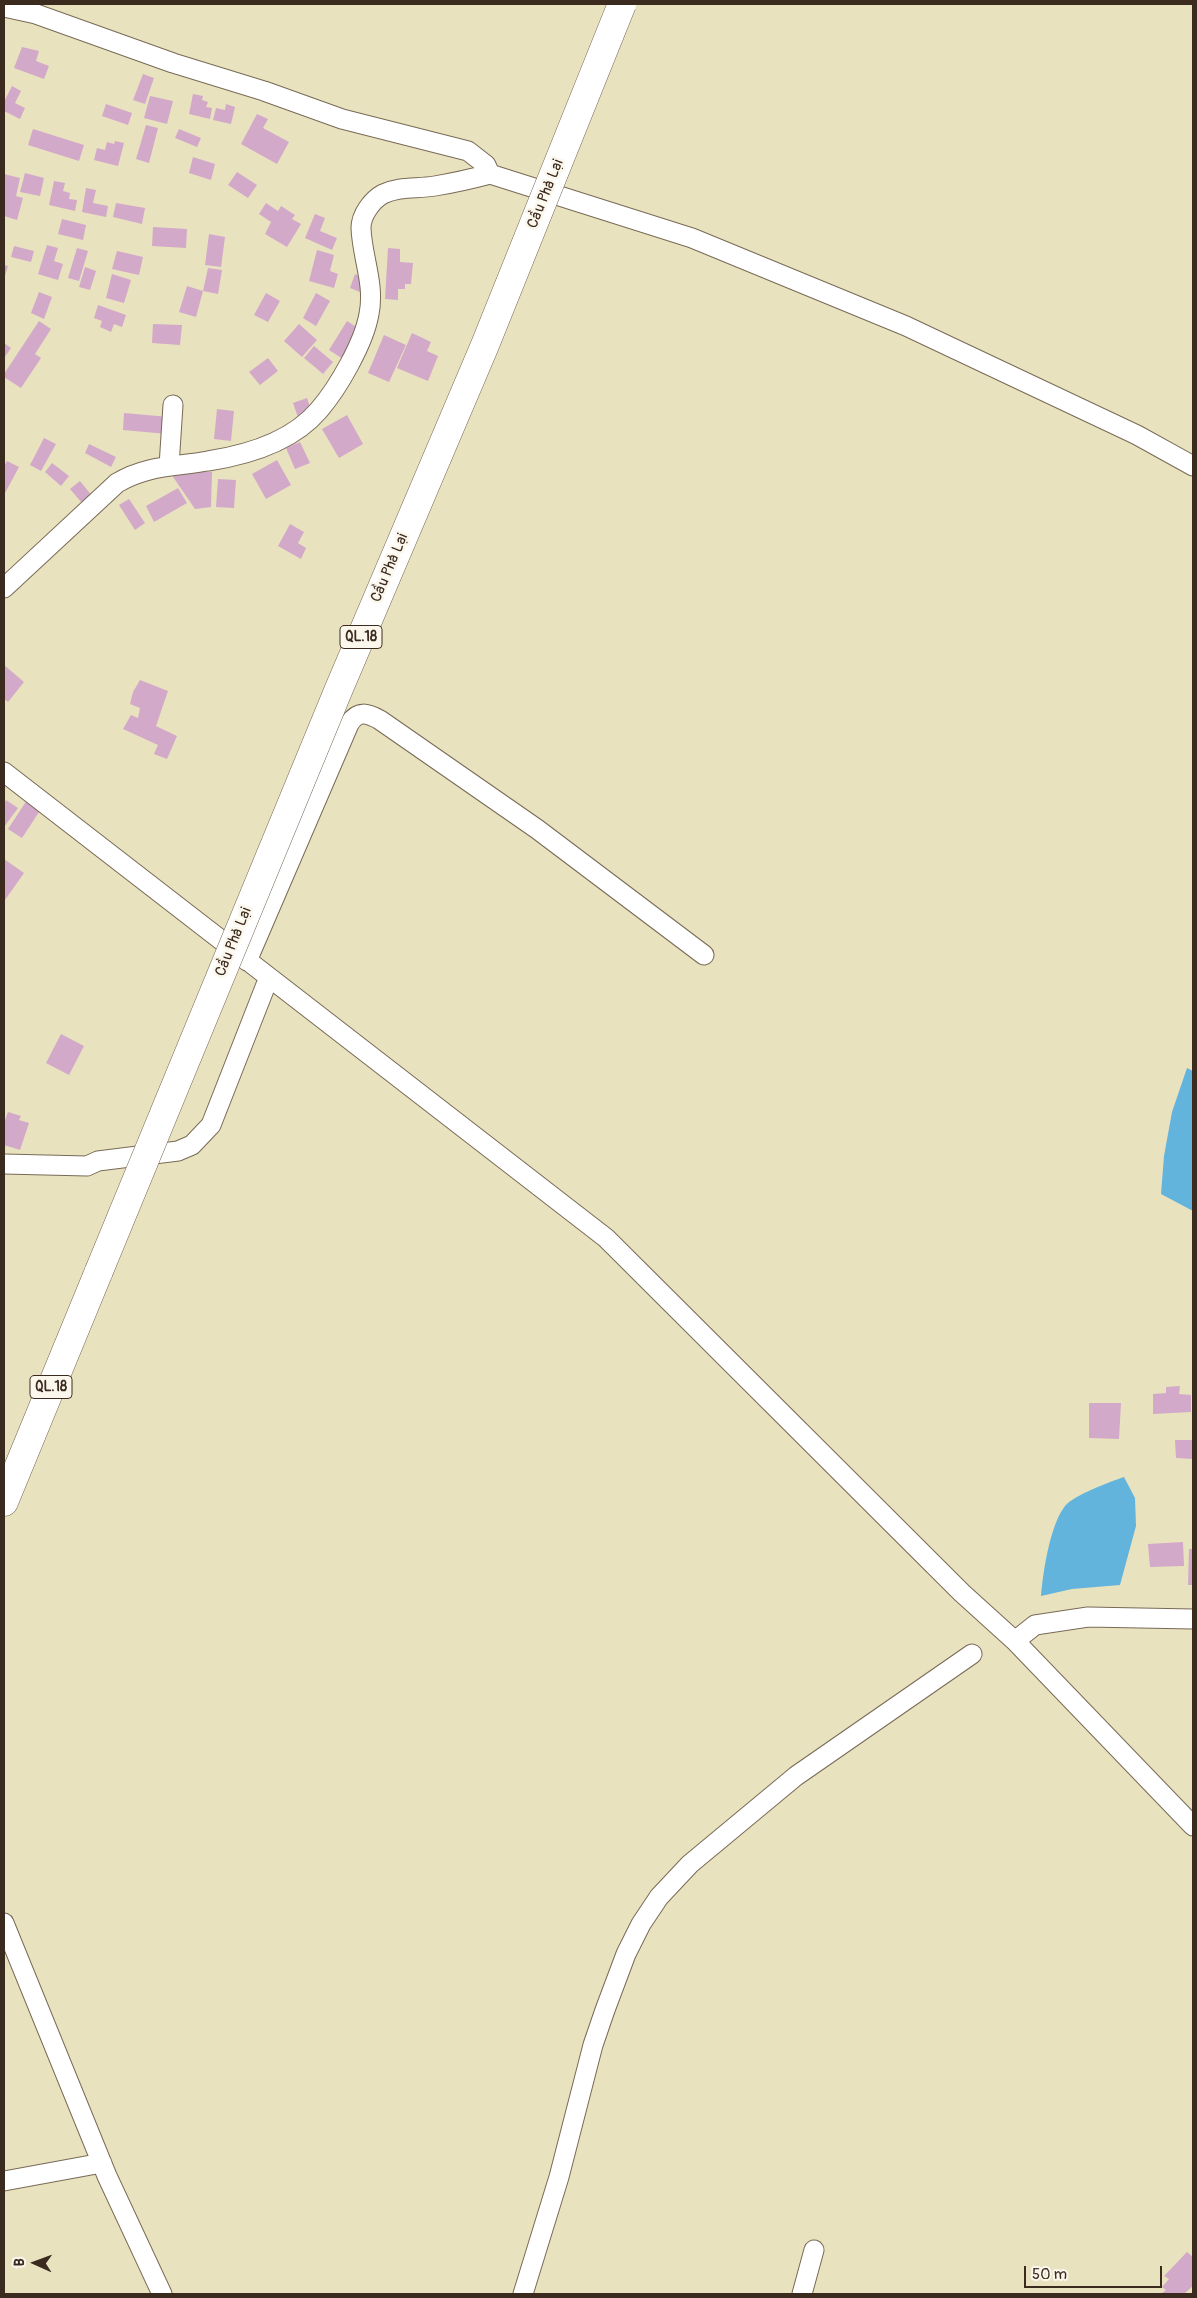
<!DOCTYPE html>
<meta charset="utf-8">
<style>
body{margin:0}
#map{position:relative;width:1197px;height:2298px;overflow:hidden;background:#e9e2bf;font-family:Pangolin,sans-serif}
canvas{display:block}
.frame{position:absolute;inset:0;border:5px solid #3b2a1e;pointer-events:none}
.north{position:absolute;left:10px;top:2238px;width:50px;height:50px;-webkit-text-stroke:4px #fbf7ec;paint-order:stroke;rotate:272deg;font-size:14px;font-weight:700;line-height:20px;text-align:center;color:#3b2a1e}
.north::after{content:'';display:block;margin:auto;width:18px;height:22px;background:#3b2a1e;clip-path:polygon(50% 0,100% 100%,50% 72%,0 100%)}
.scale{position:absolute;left:1024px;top:2266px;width:138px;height:22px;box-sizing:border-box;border:2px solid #3b2a1e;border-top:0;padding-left:6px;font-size:15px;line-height:18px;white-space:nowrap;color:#3b2a1e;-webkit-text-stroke:4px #fbf7ec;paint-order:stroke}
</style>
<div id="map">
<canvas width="1197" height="2298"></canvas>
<div class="frame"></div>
<div class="north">B</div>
<div class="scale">50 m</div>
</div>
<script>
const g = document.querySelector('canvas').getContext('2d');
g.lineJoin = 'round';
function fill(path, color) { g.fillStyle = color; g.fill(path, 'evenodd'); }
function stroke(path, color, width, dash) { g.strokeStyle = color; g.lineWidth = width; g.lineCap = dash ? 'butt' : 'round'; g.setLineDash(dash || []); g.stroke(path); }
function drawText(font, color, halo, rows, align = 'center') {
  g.font = font + ' Pangolin,sans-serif'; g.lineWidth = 5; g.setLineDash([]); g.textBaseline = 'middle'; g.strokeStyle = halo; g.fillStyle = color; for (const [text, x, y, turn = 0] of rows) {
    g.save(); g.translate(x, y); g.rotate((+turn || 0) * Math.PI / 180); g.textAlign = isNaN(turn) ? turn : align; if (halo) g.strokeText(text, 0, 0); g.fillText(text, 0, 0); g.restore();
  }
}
const water = new Path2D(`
 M1187,1068L1193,1071V1211L1161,1194L1164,1156L1172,1112Z
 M1124,1477L1135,1498L1136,1526L1120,1585L1072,1589L1041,1596C1043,1572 1050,1525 1065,1506C1074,1495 1110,1482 1124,1477Z`);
const building = new Path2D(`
 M22,47L39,51L36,61L49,66L44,79L14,68Z
 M143,74L154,78L145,104L133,100Z
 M12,86L21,91L15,103L25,108L20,119L4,111V102Z
 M193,94L203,96L202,100L208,102L206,107L212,108L210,119L189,114Z
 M150,96L173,101L167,124L144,118Z
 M106,104L132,113L128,125L102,116Z
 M226,104L235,107L231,124L213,120L216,108L225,110Z
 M257,114L268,119L263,128L289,142L277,164L241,144Z
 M146,125L158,128L149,163L136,159Z
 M33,129L84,145L79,161L28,145Z
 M179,129L201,138L197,147L175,138Z
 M115,141L124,143L118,166L94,160L97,148L105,150L107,142L114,144Z
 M193,157L215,164L211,180L189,173Z
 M237,172L257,185L248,198L228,185Z
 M25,173L44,178L40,196L20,192Z
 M4,174L20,178L16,196L23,198L17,220L4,216Z
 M54,181L65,183L63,191L70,193L69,199L77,200L75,211L49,205Z
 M86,188L96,190L93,203L108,206L106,217L82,212Z
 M116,203L145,208L142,224L113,217Z
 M266,203L278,211L281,206L295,215L292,219L301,224L287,247L265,234L271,222L259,214Z
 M315,214L325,218L320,231L337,238L332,250L305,238Z
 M62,219L86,225L83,240L58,234Z
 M153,227L187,229L186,248L152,246Z
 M209,234L225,237L221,267L205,265Z
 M47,245L58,248L54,261L63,264L58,280L38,274Z
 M14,246L34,251L31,262L11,257Z
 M77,248L88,251L79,281L68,278Z
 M388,248L400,249V262L413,263L411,284H405V289H398V300L385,299Z
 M317,250L334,255L330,271L338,274L334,288L309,281Z
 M117,251L143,257L139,275L112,269Z
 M4,265L8,266L4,279Z
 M85,267L96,271L90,290L79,287Z
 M208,268L222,270L218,294L203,291Z
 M112,274L131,280L124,303L106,298Z
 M355,274L370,281L365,294L350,288Z
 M187,286L203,291L196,317L179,312Z
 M39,292L52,297L44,319L31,313Z
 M266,293L280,301L268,322L254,315Z
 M316,293L330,301L316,326L303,318Z
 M98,305L126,315L122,327L114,324L111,332L100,327L102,321L94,318Z
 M39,321L51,329L35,354L41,358L21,388L4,377V374Z
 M347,321L364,332L346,361L329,350Z
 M153,324L182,325L180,345L152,343Z
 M299,324L317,340L302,357L284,341Z
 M412,333L431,342L427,351L438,356L428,381L397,368Z
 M384,335L406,345L389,382L368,373Z
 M4,343L11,348L4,358Z
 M314,346L333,362L323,374L304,358Z
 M268,358L278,371L260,385L249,372Z
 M307,398L313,416L299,420L293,403Z
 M217,409L234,411L231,441L214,439Z
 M124,413L169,417L167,434L123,430Z
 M347,415L363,444L339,458L322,429Z
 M44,438L56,444L41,471L30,465Z
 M300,442L310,463L295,469L286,448Z
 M89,444L116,457L111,467L85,453Z
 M277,460L291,485L266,499L252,474Z
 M7,461L19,467L4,495V466Z
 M52,463L69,476L61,486L45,472Z
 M169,471L212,472L211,507L195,509Z
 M218,479L236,480L234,508L216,507Z
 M80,481L97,502L88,510L70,489Z
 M178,488L187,503L154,522L146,506Z
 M129,499L145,523L135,530L119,505Z
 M290,524L304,532L298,543L306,548L301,559L278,546Z
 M4,665L24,682L8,702L4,699Z
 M140,680L168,691L156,726L177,736L167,759L154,754L158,745L123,729L131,715L138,718L140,708L130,704L133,692Z
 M31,794L45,803L22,838L8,829Z
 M6,800L18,808L4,827V805Z
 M4,859L24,873L5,900L4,899Z
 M61,1034L84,1046L69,1075L46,1063Z
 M8,1112L21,1116L19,1120L29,1123L20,1150L4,1145V1123Z
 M1180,1386L1179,1394L1191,1395V1412L1153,1414V1394L1166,1393V1387Z
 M1089,1403H1121L1119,1439L1089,1438Z
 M1175,1440H1193V1459L1176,1458Z
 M1183,1542L1184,1566L1150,1567L1148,1544Z
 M1189,1549H1193V1585H1188Z
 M1187,2252L1193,2257V2286L1184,2294H1161L1166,2290L1162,2287L1169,2279L1164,2276Z`);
const minor = new Path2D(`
 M4,7L36,14L173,63L264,91L342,119L468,151L486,165L490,174L692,238L906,326L1137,435L1193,466
 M169,466L173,405
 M4,588L117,483C147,465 175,467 208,461C247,455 292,442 319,410C338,388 364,343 369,314C375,284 362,257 361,228C361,215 372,200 383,194C400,186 416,189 435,186C453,183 471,179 490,174
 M4,772L606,1238L962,1593L1015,1641L1193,1826
 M247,961L349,724C358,710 367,713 380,720L537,829L704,955
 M4,1164L87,1166L98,1161L178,1151L192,1145L211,1125L269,977
 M1015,1641L1035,1625L1088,1617L1193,1619
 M4,1923L107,2176L162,2294
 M4,2181L102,2163
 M523,2294L559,2177L593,2045L605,2010L626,1954L641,1924L659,1897L690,1864L796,1776L972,1654
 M802,2294L814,2250`);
const highway = new Path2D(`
 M4,1502L99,1271`);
const highwayBridge = new Path2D(`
 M99,1271L338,691L485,345L622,4`);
const shields = [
 [361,637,42],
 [51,1387,42]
];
const shieldNames = [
 ["QL.18",361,637],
 ["QL.18",51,1387]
];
const streetNames = [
 ["Cầu Phả Lại",546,194,-68],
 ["Cầu Phả Lại",390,568,-67],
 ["Cầu Phả Lại",234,942,-68]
];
fill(water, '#62b4dd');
fill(building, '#d2a9c9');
stroke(minor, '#786a56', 21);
stroke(highway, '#786a56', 29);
stroke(minor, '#fff', 19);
stroke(highway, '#fff', 28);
stroke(highwayBridge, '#786a56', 29, []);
stroke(highwayBridge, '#fff', 28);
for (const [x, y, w] of shields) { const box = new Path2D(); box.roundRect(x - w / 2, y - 11.5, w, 23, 4); g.fillStyle = '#fbf7ec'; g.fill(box); stroke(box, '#3b2a1e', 1); }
drawText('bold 14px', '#3b2a1e', null, shieldNames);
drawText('15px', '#3b2a1e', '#fbf7ec', streetNames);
</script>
